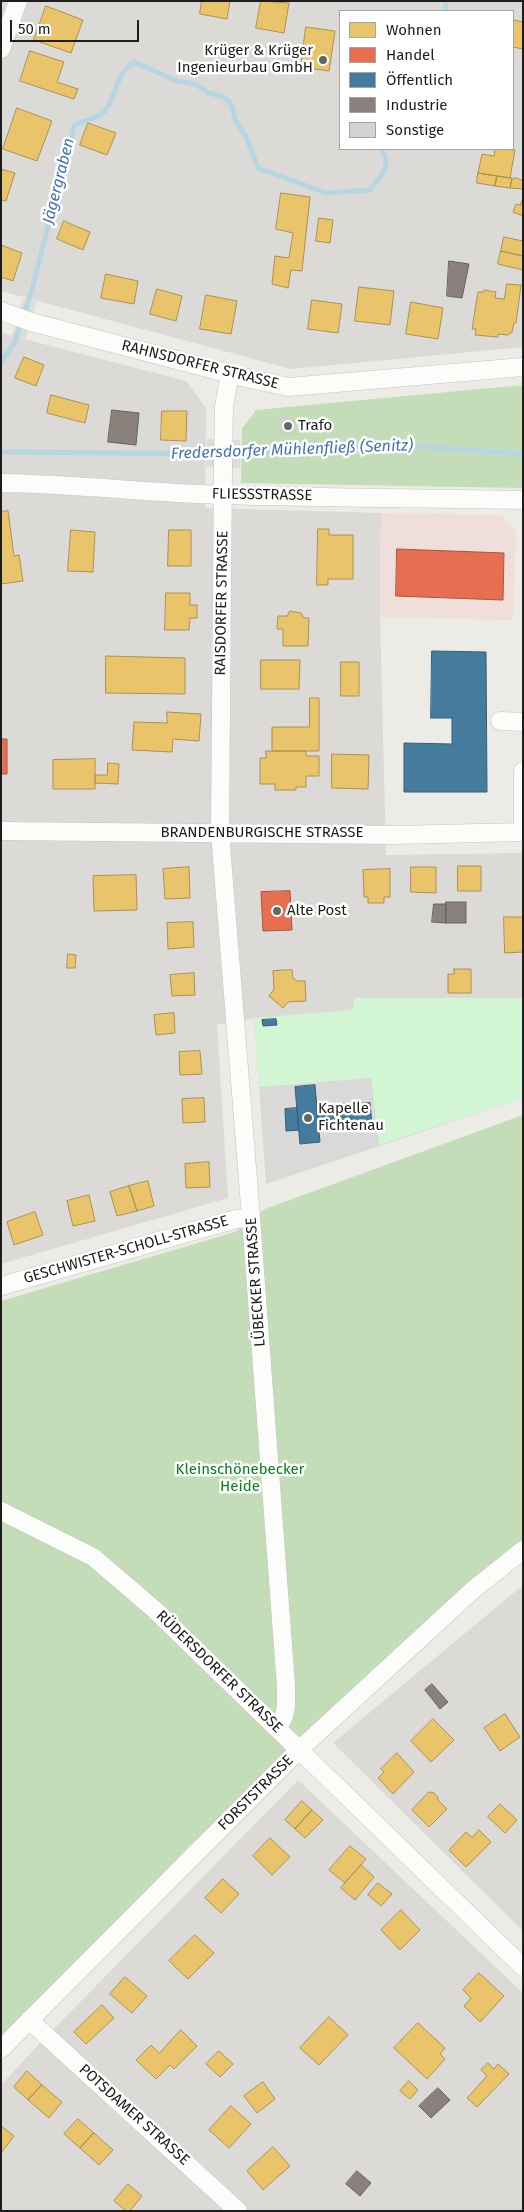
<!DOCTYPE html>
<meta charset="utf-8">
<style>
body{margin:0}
#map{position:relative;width:524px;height:2212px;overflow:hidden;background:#ecebe5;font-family:"Fira Sans",sans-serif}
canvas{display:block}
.frame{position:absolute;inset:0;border:2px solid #1d1d1d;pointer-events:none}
.legend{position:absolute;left:339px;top:10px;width:175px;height:140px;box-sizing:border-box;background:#fff;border:1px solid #a5a5a5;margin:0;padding:6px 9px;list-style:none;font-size:15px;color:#1d1d1d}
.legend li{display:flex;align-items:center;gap:10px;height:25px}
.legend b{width:25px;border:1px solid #a5a5a5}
.scale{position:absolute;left:10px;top:20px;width:129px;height:22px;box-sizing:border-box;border:2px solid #1d1d1d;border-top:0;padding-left:6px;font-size:15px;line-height:18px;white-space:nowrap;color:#1d1d1d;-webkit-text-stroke:4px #fff;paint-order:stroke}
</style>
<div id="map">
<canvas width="524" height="2212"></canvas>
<div class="frame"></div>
<ul class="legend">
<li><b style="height:14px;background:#e9c46a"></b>Wohnen</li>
<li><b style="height:14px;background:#e76f51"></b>Handel</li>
<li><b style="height:14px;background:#457b9d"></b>Öffentlich</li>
<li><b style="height:14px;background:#8a817c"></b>Industrie</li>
<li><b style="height:14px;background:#d4d2ce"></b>Sonstige</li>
</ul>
<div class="scale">50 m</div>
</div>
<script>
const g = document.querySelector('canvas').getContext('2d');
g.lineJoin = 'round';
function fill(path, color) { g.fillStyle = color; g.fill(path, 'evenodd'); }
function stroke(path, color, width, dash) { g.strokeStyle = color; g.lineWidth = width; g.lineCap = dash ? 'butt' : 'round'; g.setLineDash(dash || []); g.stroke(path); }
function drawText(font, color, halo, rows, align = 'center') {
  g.font = font + ' "Fira Sans",sans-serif'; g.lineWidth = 5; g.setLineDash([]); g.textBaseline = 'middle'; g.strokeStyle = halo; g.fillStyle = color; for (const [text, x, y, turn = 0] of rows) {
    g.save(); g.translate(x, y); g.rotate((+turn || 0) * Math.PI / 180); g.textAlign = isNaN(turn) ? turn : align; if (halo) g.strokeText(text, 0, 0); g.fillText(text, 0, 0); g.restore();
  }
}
const residential = new Path2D(`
 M1,1H523V347L291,369L1,291ZM340,11H513V149H340Z
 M1,333L186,381L206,408L205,508L381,513L380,617L386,855L523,853V998H354V1010L254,1018L217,1025L228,1198L1,1264Z
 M523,1585V1931L333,1743Z
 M298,1780L523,1993V2211H1V2085L41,2042Z`);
const commercial = new Path2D(`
 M381,513L501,515L516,532L513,620L380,617Z`);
const religious = new Path2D(`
 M354,998H523V1098L266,1184L254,1018L353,1010Z`);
const forest = new Path2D(`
 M523,385V488L241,483L242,429L256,410Z
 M523,1115V1541L189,1846L1,2043V1301L235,1232L265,1209Z`);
const park = new Path2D(`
 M354,998H523V1098L379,1145L371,1078L259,1087L254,1018L353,1010Z`);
const parking = new Path2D(`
 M65,578H109L118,624L80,626L92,710H66L51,603L65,602Z`);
const pier = new Path2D(`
 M23,299L37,301L26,338L12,336Z
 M207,439L240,440V468L206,467Z`);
const homes = new Path2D(`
 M202,1H230L227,19L200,14Z
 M261,1L289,3L284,33L256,28Z
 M46,6L83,20L71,53L34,40Z
 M514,20L523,22V49L513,47Z
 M306,27L335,31L329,71L301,67Z
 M30,51L64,62L57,82L78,89L74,99L20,81Z
 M17,108L52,121L37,161L3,149Z
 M88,123L116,133L107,155L80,145Z
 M495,149L515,150L510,178L478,173L482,154L494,156Z
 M1,169L15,173L6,201L1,200Z
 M478,173L497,176L495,186L477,183Z
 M497,176L512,178L510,188L495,186Z
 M517,178L523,181V189L510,188L512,179Z
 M281,193L310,197L302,271L291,270L288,288L272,284L275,256L289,258L293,233L276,229Z
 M523,198V216L513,212L516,204L520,205Z
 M319,218L333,220L330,243L316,241Z
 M64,221L90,232L83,250L57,239Z
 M504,237L523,241V256L501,251Z
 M1,245L22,253L13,281L1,277Z
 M501,251L523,256V270L498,264Z
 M106,274L138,281L134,304L101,298Z
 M507,284L521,285L516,323H514L512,332L508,335L498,334V337L475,335L476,329H472L478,292H484V290L496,292L495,298L504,299Z
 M359,287L394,291L390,325L355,321Z
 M157,289L182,296L176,321L150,314Z
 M206,295L237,301L231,334L200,329Z
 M312,300L342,304L338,333L308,329Z
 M411,302L443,308L438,339L406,334Z
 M24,357L44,365L36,386L15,378Z
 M51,395L89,405L85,423L47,413Z
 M162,411H187L186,441L161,440Z
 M8,511L14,556L19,555L23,581L1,584V512Z
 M318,529H329V535H353V579H328V585H317Z
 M71,530L95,532L93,572L68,571Z
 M169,530H191V566H168Z
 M166,593H190V605H197V618H190L189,630H165Z
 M290,611L301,613L304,618H309L308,646H283V629H277L278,616H287Z
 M106,656L185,658V694L106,693Z
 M261,660H300L299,689H261Z
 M341,662H359V696H341Z
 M310,698H319V751H272V727H309Z
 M167,712L201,714L199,741L173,739L172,752L132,750L134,722L167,723Z
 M266,751H306V756H319V776H306V787H296V790H275V784H260V758H266Z
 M332,754L369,755L368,789L332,788Z
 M95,759V789H53V760Z
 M108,763L119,764L118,784L95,783V775H107Z
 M458,866H481V891H458Z
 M189,867L190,898L165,899L163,869Z
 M411,867H436V893L411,892Z
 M390,869V897H384V903H368V897H364L363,870Z
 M136,875L137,910L94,911L93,876Z
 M504,917H523V952L505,953Z
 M193,922L194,947L168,949L167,923Z
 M68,954L76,955L75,968H67Z
 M454,969H471V993H448V974H454Z
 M292,970L293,978L297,981H305L306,1001L288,1002L283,1008L269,996L274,989L273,971Z
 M194,973L195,995L172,996L170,975Z
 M174,1013L175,1033L156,1035L154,1015Z
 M200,1051L202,1074L180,1075L179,1052Z
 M204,1098L205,1122L183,1123L182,1099Z
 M209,1162L210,1187L186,1188L185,1164Z
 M148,1181L154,1206L137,1211L129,1186Z
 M129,1186L137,1211L117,1216L110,1192Z
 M89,1195L95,1221L73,1226L67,1201Z
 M35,1212L43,1235L14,1245L7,1222Z
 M505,1714L520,1737L500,1751L484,1728Z
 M433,1719L454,1740L431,1762L411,1741Z
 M397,1753L414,1772L393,1794L378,1778L384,1772L381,1769Z
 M429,1792L434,1793L438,1797V1800L447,1809L429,1827L412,1810Z
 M302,1801L312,1810L295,1829L285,1820Z
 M500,1804L517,1820L505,1833L488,1817Z
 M312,1810L323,1820L305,1838L295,1829Z
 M479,1830L491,1842L466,1867L449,1850L466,1832L472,1837Z
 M270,1838L290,1857L272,1875L253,1856Z
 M350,1846L366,1859L345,1883L329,1870Z
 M361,1865L374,1877L355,1900L341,1888Z
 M223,1879L239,1894L221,1913L205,1898Z
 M378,1883L392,1894L381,1906L368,1895Z
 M401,1910L420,1930L400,1950L381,1930Z
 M195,1935L214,1953L188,1979L169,1961Z
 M479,1973L504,1996L480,2022L464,2006L471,1998L463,1990Z
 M125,1977L147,1996L132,2013L110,1994Z
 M102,2005L114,2018L86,2044L74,2032Z
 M329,2017L348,2035L319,2065L300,2048Z
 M418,2023L445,2048L440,2054L445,2059L427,2079L394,2048Z
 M181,2030L197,2046L174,2069L170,2065L156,2079L136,2060L151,2045L159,2053Z
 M219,2051L233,2064L220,2077L206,2064Z
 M488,2063L494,2069L498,2064L509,2074L477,2107L467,2098L487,2076L481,2070Z
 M27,2071L42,2085L28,2100L14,2087Z
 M409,2081L418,2090L410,2099L400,2091Z
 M263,2082L275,2099L257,2113L244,2096Z
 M42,2085L62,2102L49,2118L28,2100Z
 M231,2106L251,2124L229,2148L209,2130Z
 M78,2119L94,2133L80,2148L64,2134Z
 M1,2126L14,2136L1,2153Z
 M94,2133L113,2150L99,2165L80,2148Z
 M273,2147L290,2166L263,2190L247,2171Z
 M128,2184L142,2196L130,2211H126L114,2201Z`);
const shops = new Path2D(`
 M397,549L504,553L503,600L396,596Z
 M1,739H7V774H1Z
 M290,891L292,930L263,931L261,892Z`);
const public = new Path2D(`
 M432,651L486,652L487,792H404V743L452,744V718H431Z
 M276,1019L277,1025L263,1026L262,1020Z
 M315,1085L320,1142L300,1144L295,1087Z
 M370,1103L372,1125L319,1128L317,1106Z
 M297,1108L299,1130L286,1131L285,1109Z`);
const industry = new Path2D(`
 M449,261L469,264L462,298L447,296Z
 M112,410L139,413L136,445L108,442Z
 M446,902H466V923H446Z
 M434,904H446V923L432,922Z
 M432,1684L448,1702L440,1709L425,1690Z
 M438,2088L450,2100L431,2118L419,2106Z
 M357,2171L371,2183L360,2196L346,2184Z`);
const stream = new Path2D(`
 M445,11L446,1
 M1,362L14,344L31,293L74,126C83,119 97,120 105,111C117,95 115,74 134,62L177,81L195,84L209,93L224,97L231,104L236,122L246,136L258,168L326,193L370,190C381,175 393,168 381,149
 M1,452L237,454L397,445L523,454`);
const building = new Path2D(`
 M280,419H294L295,432L281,433Z`);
const minor = new Path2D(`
 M1,49L18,1
 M1,311L31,322L250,379L289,387L523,367
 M230,374L224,406L223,467L220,833L250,1205L286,1686C286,1703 288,1715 277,1728
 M1,483C76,484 150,493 224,495C324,498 423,498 523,500
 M500,721L523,722
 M523,771V822
 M1,831L395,835L523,832
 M1,1286L236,1219L251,1217
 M1,1511L93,1557L155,1610L523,1967
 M29,2020L238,2211
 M1,2049L299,1750L474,1589L523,1550`);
const markers = [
 [323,60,5,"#656563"],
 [288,426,5,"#656563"],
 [277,911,5,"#656563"],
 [308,1118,5,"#656563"]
];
const poiNames = [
 ["Krüger & Krüger",313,51,"right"],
 ["Ingenieurbau GmbH",313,68,"right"],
 ["Trafo",298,426],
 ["Alte Post",287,911],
 ["Kapelle",318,1109],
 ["Fichtenau",318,1126]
];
const streetNames = [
 ["RAHNSDORFER STRASSE",200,365,14],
 ["FLIESSSTRASSE",262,495,1],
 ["RAISDORFER STRASSE",222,603,-89],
 ["BRANDENBURGISCHE STRASSE",262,833],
 ["GESCHWISTER-SCHOLL-STRASSE",126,1250,-16],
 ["LÜBECKER STRASSE",256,1282,-94],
 ["RÜDERSDORFER STRASSE",219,1672,44],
 ["FORSTSTRASSE",256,1793,-45],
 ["POTSDAMER STRASSE",134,2115,42]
];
const parkNames = [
 ["Kleinschönebecker",240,1470],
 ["Heide",240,1487]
];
const waterNames = [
 ["Jägergraben",59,181,-76],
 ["Fredersdorfer Mühlenfließ (Senitz)",292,450,-2]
];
fill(residential, '#dbdad7');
fill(commercial, '#efded9');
fill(religious, '#dad9d7');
fill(forest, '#c3ddb8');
fill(park, '#d2f5d4');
fill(parking, '#dadad7');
fill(pier, '#dcdcd9');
fill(homes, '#e9c46a');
stroke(homes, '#ac9253', 1);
fill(shops, '#e76f51');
stroke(shops, '#aa5641', 1);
fill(public, '#457b9d');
stroke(public, '#395f77', 1);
fill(industry, '#8a817c');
stroke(industry, '#696360', 1);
stroke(stream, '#b7d5e2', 5);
fill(building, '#d4d2ce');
stroke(building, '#cfccc7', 1);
stroke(minor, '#c4c4c1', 19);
stroke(minor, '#fcfcfb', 18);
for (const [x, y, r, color] of markers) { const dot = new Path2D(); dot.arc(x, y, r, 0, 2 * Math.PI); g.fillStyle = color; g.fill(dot); stroke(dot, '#fff', 2); }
drawText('15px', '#1d1d1d', '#fff', poiNames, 'left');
drawText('15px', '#1d1d1d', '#fff', streetNames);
drawText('15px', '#058219', '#fff', parkNames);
drawText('italic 16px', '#4473b2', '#fff', waterNames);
</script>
